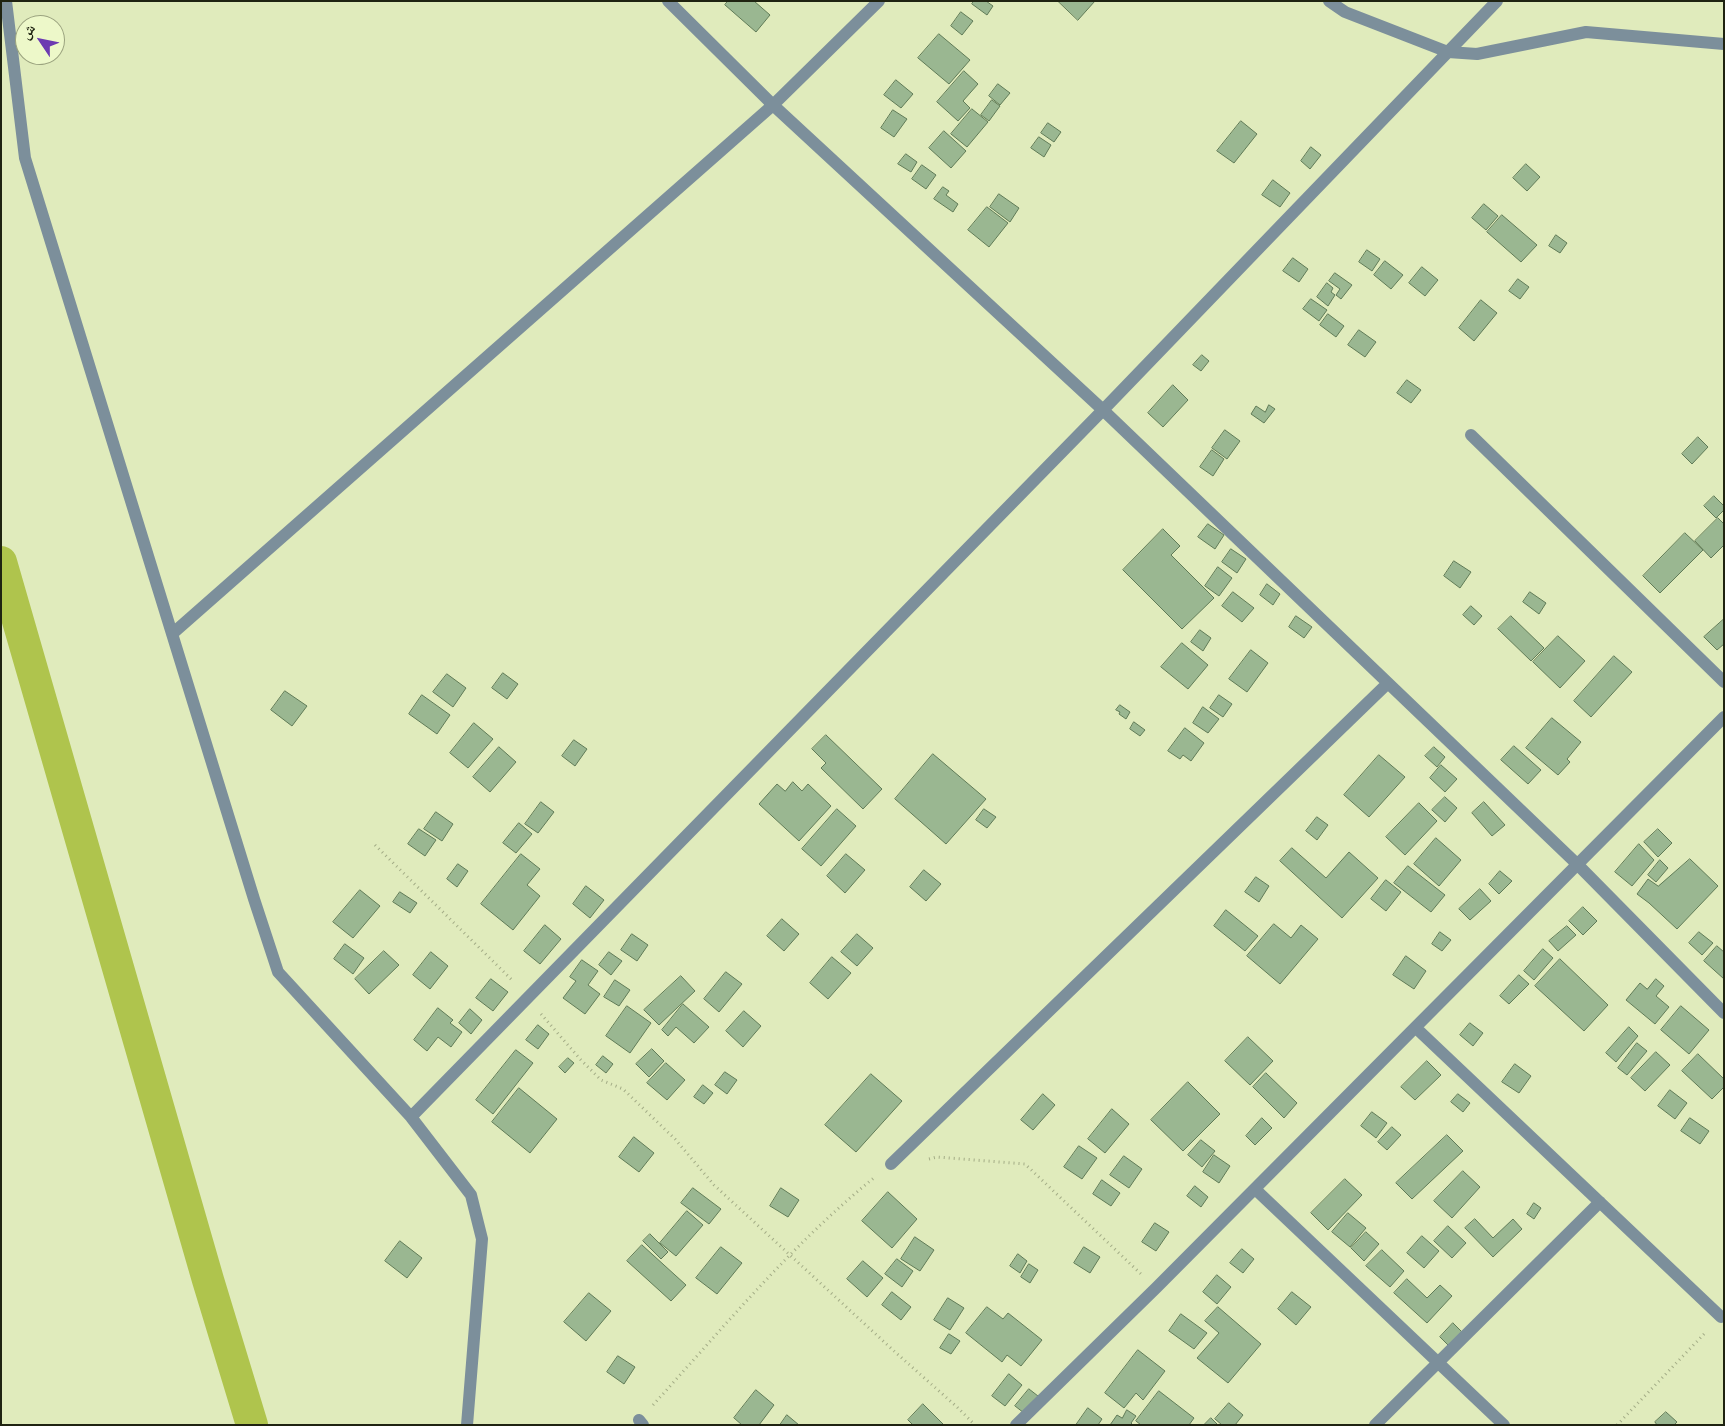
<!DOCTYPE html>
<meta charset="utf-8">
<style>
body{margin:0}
#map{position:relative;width:1725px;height:1426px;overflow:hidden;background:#e0ebbc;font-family:Spectral,"Noto Naskh Arabic",serif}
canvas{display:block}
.frame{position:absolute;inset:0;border:2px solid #1f2311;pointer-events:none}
.north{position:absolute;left:15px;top:15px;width:50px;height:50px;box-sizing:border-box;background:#edf8c9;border:1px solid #9ba37f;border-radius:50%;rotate:304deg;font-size:14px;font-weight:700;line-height:20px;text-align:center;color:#1f2311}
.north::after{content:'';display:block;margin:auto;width:18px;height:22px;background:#6c3ab1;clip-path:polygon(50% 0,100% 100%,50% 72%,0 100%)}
</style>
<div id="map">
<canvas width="1725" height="1426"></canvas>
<div class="frame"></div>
<div class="north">ش</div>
</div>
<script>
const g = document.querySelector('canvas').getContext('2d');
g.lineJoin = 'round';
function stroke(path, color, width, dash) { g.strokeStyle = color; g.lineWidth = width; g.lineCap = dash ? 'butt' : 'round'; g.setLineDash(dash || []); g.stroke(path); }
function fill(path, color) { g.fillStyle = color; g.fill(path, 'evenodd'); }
const canal = new Path2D(`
 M1,562L208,1280L252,1425`);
const building = new Path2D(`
 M728,1H754L770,15L756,32L725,5Z
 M974,1H986L993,6L987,15L972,4Z
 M1058,1H1095L1078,20Z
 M961,12L973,21L962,35L951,26Z
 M939,34L970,60L949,84L918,58Z
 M964,71L978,84L963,101L970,108L958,121L937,102Z
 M896,80L913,94L901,108L884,95Z
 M998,84L1010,93L1000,105L989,96Z
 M992,100L1000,106L989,121L981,115Z
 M972,109L988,122L967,147L951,134Z
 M893,110L907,119L894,137L881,128Z
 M1241,121L1257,134L1234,163L1217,151Z
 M1048,123L1061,132L1054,142L1041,133Z
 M944,131L966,151L951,168L929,148Z
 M1039,137L1051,145L1044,157L1031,148Z
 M1311,147L1321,155L1310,169L1301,161Z
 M906,154L917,162L911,172L898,164Z
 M1526,164L1540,177L1527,191L1513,178Z
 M922,165L936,175L926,189L912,179Z
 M1273,180L1290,193L1280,207L1262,195Z
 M943,187L949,191L946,195L958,204L953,212L934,199Z
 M999,194L1019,208L1010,222L990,207Z
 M1484,204L1498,216L1486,230L1472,218Z
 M987,207L1008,223L989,247L968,230Z
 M1502,215L1537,245L1521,262L1487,232Z
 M1556,235L1567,243L1560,253L1549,246Z
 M1367,250L1380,259L1372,271L1359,262Z
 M1293,258L1308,269L1299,282L1283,271Z
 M1385,261L1403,275L1391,289L1374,275Z
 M1422,267L1438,280L1425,296L1409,283Z
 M1335,273L1352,285L1341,299L1336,295L1340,289L1329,281Z
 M1518,279L1529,287L1520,299L1509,291Z
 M1327,283L1333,288L1331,292L1335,295L1328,306L1317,297Z
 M1311,299L1327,310L1319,321L1303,309Z
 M1481,300L1497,313L1474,341L1459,328Z
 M1328,314L1344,326L1336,337L1320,325Z
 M1359,330L1376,342L1365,357L1348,345Z
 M1202,355L1209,361L1201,371L1193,365Z
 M1407,380L1421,390L1411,403L1397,393Z
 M1173,385L1188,400L1163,427L1148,413Z
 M1269,405L1275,409L1264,423L1251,414L1256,406L1265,412Z
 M1225,430L1240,441L1227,459L1212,448Z
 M1698,437L1708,447L1692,464L1682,454Z
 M1212,450L1224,459L1213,476L1200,467Z
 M1714,496L1724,506V510L1716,518L1704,506Z
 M1718,518L1724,524V545L1711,558L1695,541Z
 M1208,524L1224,535L1215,549L1198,537Z
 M1163,529L1180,546L1171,555L1214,598L1182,629L1123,570Z
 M1685,533L1703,550L1660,593L1643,576Z
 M1231,549L1246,559L1237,573L1222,562Z
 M1454,561L1471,572L1460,588L1444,576Z
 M1218,567L1232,578L1219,596L1205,586Z
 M1267,584L1280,594L1273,605L1260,595Z
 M1233,592L1254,608L1242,622L1222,606Z
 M1530,592L1546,603L1539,614L1523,602Z
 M1471,606L1482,616L1474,625L1463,615Z
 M1296,616L1312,627L1304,638L1289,627Z
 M1511,616L1544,648L1531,661L1498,629Z
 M1724,619V644L1717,650L1704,637Z
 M1200,630L1211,638L1203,651L1191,642Z
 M1558,636L1585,661L1560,688L1533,662Z
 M1182,643L1208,665L1188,689L1161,667Z
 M1251,650L1268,663L1247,692L1229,679Z
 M1614,656L1632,672L1591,717L1574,701Z
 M503,673L518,684L507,699L492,688Z
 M447,674L466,688L453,707L433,692Z
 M285,691L307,706L292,726L271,710Z
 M422,695L450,715L437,734L409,714Z
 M1219,695L1232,704L1223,717L1210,708Z
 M1120,705L1130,712L1126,719L1119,714L1120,712L1116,710Z
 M1203,707L1219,719L1208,733L1193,723Z
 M1552,718L1581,742L1567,759L1570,762L1558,775L1526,748Z
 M1134,722L1145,730L1140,736L1130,729Z
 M474,723L493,739L468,768L450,753Z
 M1185,728L1204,743L1191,761L1183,755L1180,759L1168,751Z
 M826,735L882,789L863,809L821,768L826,763L812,749Z
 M574,740L587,749L575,766L562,756Z
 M1514,746L1541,770L1528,784L1501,760Z
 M499,747L516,762L490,792L473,777Z
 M1434,747L1445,757L1437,767L1425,756Z
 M933,754L986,799L946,844L895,799Z
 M1379,755L1405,777L1369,817L1344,795Z
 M1441,765L1457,779L1445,792L1430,778Z
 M793,782L802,791L808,784L831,806L799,841L759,804L777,784L785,791Z
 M1445,797L1457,808L1445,822L1432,810Z
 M541,802L554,812L538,833L525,824Z
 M1484,802L1505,825L1492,836L1472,813Z
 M1419,803L1437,821L1405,855L1386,837Z
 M837,809L856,826L821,866L802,849Z
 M984,809L996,817L987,828L976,820Z
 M436,812L453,824L442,841L424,829Z
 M1317,817L1328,825L1317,840L1306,831Z
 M519,823L532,834L516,853L503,843Z
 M419,829L436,840L425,856L408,844Z
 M1658,829L1672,843L1658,857L1644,842Z
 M1436,838L1461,860L1439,886L1414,864Z
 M1639,844L1654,860L1632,886L1615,872Z
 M1292,848L1326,878L1349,852L1378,878L1342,918L1280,861Z
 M521,854L540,869L527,885L540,896L513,930L481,904Z
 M846,854L865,870L845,893L827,876Z
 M1690,859L1718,886L1677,929L1649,903L1637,894L1648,879L1658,886Z
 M1660,860L1668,868L1656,882L1648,875Z
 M458,864L468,871L457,887L447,879Z
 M1408,866L1445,895L1431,912L1394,883Z
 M924,870L941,884L926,901L910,887Z
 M1500,871L1512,881L1499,894L1489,884Z
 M1256,877L1269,886L1259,902L1245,892Z
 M1386,880L1401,892L1386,911L1371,899Z
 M586,886L604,900L590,918L573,904Z
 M1480,889L1491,901L1470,920L1459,909Z
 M360,890L380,906L353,938L333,922Z
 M400,892L417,903L410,913L393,902Z
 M1583,907L1597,921L1583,935L1569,921Z
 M1226,910L1258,936L1245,951L1214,926Z
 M782,919L799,934L784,951L767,936Z
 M1274,924L1291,938L1301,925L1318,939L1280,984L1247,956Z
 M545,925L561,939L540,964L524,951Z
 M1567,926L1576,935L1558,951L1549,941Z
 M1440,932L1451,940L1442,951L1432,944Z
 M1699,932L1713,943L1702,955L1689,943Z
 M632,934L648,945L637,961L621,950Z
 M857,934L873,948L857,966L841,952Z
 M345,944L364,958L353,974L334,959Z
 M1717,946L1724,952V979L1704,961Z
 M1543,949L1553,958L1534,980L1524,971Z
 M384,951L399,965L369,994L355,979Z
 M431,952L448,966L430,989L413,975Z
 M609,952L622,961L611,975L599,965Z
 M1406,956L1426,971L1414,989L1393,975Z
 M832,957L851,973L828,999L810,983Z
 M1560,959L1608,1005L1584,1031L1535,986Z
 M582,960L598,971L588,985L600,994L585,1014L563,998L576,981L570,977Z
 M726,972L742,984L719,1012L704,999Z
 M1519,975L1529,984L1509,1004L1500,996Z
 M681,976L695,991L659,1025L644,1010Z
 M491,979L508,992L493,1011L476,998Z
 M1656,979L1664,986L1656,996L1669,1007L1655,1024L1626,1000L1640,983L1647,989Z
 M615,980L630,990L619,1006L604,997Z
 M683,1004L709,1027L694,1043L676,1027L668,1036L662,1030Z
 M627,1006L651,1023L630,1053L606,1036Z
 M1681,1006L1709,1030L1689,1054L1661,1030Z
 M438,1008L453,1020L450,1023L462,1032L451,1047L438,1037L427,1051L414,1040Z
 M470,1009L482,1020L471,1034L459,1023Z
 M744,1011L761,1026L743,1047L726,1031Z
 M1470,1023L1483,1033L1473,1046L1460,1035Z
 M538,1025L549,1034L538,1049L526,1040Z
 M1629,1027L1638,1036L1616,1062L1606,1053Z
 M1248,1037L1273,1061L1250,1085L1225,1061Z
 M1637,1043L1647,1051L1627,1075L1618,1068Z
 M652,1049L664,1061L649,1077L636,1064Z
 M516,1050L533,1063L493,1114L476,1100Z
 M1656,1052L1670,1065L1645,1091L1631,1078Z
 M1698,1054L1724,1079V1087L1712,1099L1682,1071Z
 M603,1056L613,1064L606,1073L596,1065Z
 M568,1058L574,1063L565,1073L559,1067Z
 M1427,1061L1441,1075L1415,1100L1401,1087Z
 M666,1063L685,1080L667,1100L647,1083Z
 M1515,1064L1531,1076L1519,1093L1502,1082Z
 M725,1072L737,1080L727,1094L715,1085Z
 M1266,1073L1297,1103L1284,1118L1253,1087Z
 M871,1074L902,1101L856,1152L825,1125Z
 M1188,1082L1220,1114L1183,1151L1151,1120Z
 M703,1085L713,1093L704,1104L694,1097Z
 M519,1088L557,1119L530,1153L492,1122Z
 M1670,1090L1687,1103L1675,1119L1658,1106Z
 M1043,1094L1055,1105L1033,1130L1021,1120Z
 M1458,1094L1470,1103L1463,1112L1451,1102Z
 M1112,1109L1129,1124L1105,1153L1088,1139Z
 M1372,1112L1387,1123L1376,1138L1361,1126Z
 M1262,1118L1272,1128L1255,1145L1246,1136Z
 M1690,1118L1709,1131L1700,1144L1681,1131Z
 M1392,1127L1401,1135L1387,1150L1378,1142Z
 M1447,1135L1463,1151L1412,1199L1396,1183Z
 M634,1137L654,1153L639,1172L619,1157Z
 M1201,1140L1215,1151L1202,1167L1188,1155Z
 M1079,1146L1097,1158L1082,1179L1064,1167Z
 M1214,1155L1230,1166L1219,1183L1203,1172Z
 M1124,1156L1142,1169L1129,1188L1110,1175Z
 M1463,1171L1480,1187L1452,1218L1434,1201Z
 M1345,1179L1362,1195L1328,1230L1311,1213Z
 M1102,1180L1120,1193L1111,1206L1093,1194Z
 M1195,1186L1208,1197L1201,1207L1187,1196Z
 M693,1188L721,1209L709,1224L681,1203Z
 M781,1188L799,1200L788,1217L770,1206Z
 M888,1192L917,1219L892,1248L862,1221Z
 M1534,1203L1541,1208L1534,1219L1527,1214Z
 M687,1211L703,1225L676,1256L660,1243Z
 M1348,1213L1366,1228L1350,1247L1332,1232Z
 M1475,1219L1493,1238L1513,1219L1522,1229L1493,1257L1465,1228Z
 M1155,1223L1169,1232L1156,1251L1142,1242Z
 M1448,1226L1466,1243L1452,1258L1434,1241Z
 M1366,1232L1379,1244L1364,1261L1351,1248Z
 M650,1234L668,1252L661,1259L643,1241Z
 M1422,1236L1439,1251L1424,1268L1407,1253Z
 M915,1237L934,1250L920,1271L901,1259Z
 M400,1241L422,1258L407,1278L385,1261Z
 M642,1245L686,1285L671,1301L627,1261Z
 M721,1247L742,1263L717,1294L696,1278Z
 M1084,1247L1100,1257L1090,1273L1074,1263Z
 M1242,1249L1254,1259L1243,1273L1230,1263Z
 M1382,1250L1404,1271L1390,1287L1366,1266Z
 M1018,1254L1027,1261L1020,1273L1010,1266Z
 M897,1259L913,1271L902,1287L885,1274Z
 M863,1261L883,1278L867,1297L847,1279Z
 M1029,1264L1038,1270L1030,1283L1021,1277Z
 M1217,1275L1231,1287L1217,1304L1203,1292Z
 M1407,1279L1427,1298L1440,1285L1452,1296L1427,1323L1394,1293Z
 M892,1292L911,1307L901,1320L882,1305Z
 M1292,1292L1311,1307L1296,1325L1278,1309Z
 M589,1293L611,1311L586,1341L564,1322Z
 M948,1298L964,1308L950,1330L934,1320Z
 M987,1307L1003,1319L1008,1313L1042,1340L1021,1366L1007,1355L1002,1362L966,1333Z
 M1218,1307L1261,1344L1228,1383L1197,1358L1219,1333L1205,1321Z
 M1181,1314L1207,1333L1194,1349L1169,1331Z
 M1453,1323L1463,1333L1450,1347L1440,1337Z
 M949,1334L960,1341L951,1354L940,1348Z
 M1138,1350L1165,1371L1143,1400L1136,1393L1124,1408L1105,1393Z
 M618,1356L635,1367L624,1384L607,1372Z
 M1009,1374L1022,1385L1005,1406L992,1396Z
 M1029,1389L1038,1396L1024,1413L1015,1406Z
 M756,1390L774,1405L759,1425H742L734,1418Z
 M1159,1391L1194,1418L1189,1425H1141L1136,1421Z
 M1229,1403L1243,1415L1235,1425H1222L1215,1419Z
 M923,1404L944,1425H913L908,1420Z
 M1088,1408L1102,1419L1098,1425H1076Z
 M1127,1410L1136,1416L1131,1423L1133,1425H1110L1117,1415L1122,1418Z
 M1666,1412L1677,1422L1674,1425H1657L1655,1422Z
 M787,1415L799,1425H780Z
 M1211,1418L1218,1425H1204Z`);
const path = new Path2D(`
 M375,845L513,981
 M541,1014L581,1060L601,1080L623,1089L675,1139L714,1185L894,1351L957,1407L975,1425
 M929,1159L937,1157L1025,1164L1141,1274
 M653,1405C724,1327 792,1244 875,1177
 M1617,1425L1705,1333`);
const minor = new Path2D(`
 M6,1L25,158L254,899L278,972L411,1117L471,1195L482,1239L467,1425
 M668,1L773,105L1103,410L1578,865L1724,1013
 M1329,1L1345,12L1448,52L1477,54L1586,32L1724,44
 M1471,435L1724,682
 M172,634L773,105L879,1
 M1416,1028L1721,1317
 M411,1117L1103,410L1497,1
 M891,1164L1388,683
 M1255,1189L1504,1425
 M639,1420L643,1425
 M1016,1425L1156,1288L1724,717
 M1375,1425L1600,1202`);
stroke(canal, '#afc44d', 32);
fill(building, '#9ab791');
stroke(building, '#607b57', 1);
stroke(path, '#a3ac86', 3, [1, 4]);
stroke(minor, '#7c8f9b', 12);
</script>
